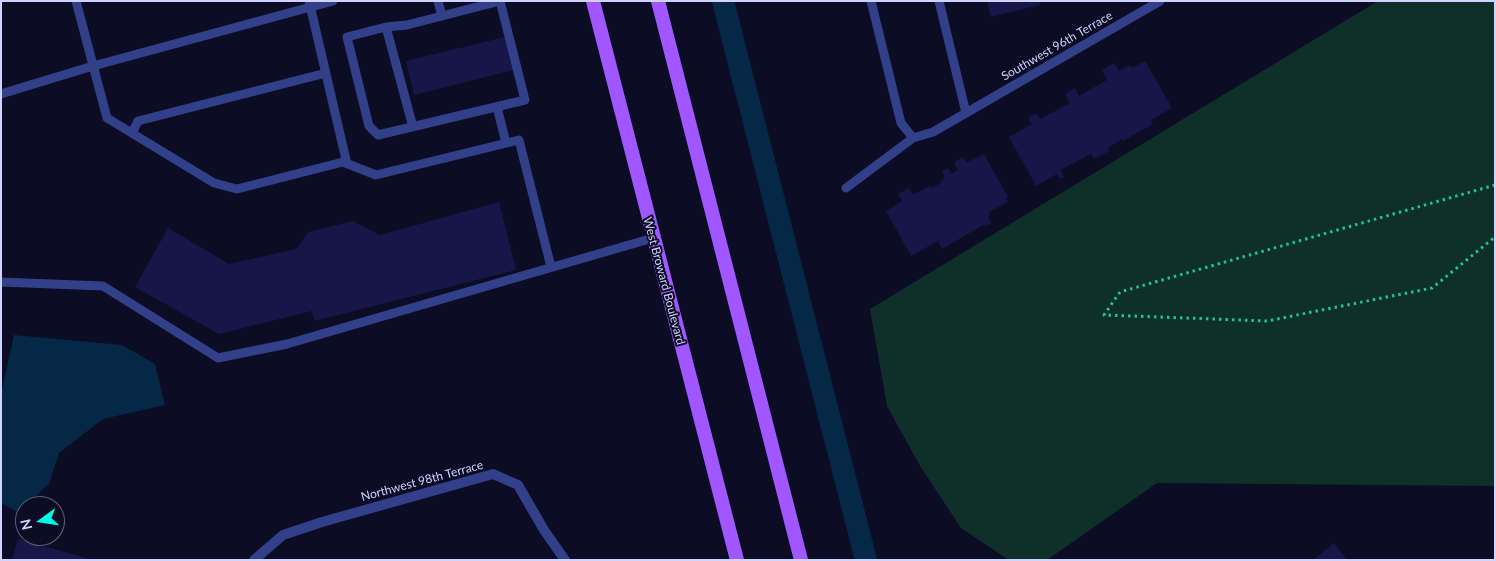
<!DOCTYPE html>
<style>
body{margin:0}
#map{position:relative;width:1496px;height:561px;overflow:hidden;background:#0c0c25;font-family:Lato,sans-serif}
canvas{display:block}
.frame{position:absolute;inset:0;border:2px solid #d0d3ff;pointer-events:none}
.north{position:absolute;left:15px;top:496px;width:50px;height:50px;box-sizing:border-box;background:#0c0c25;border:1px solid #5a5c7c;border-radius:50%;rotate:256deg;font-size:14px;font-weight:700;line-height:20px;text-align:center;color:#d0d3ff}
.north::after{content:'';display:block;margin:auto;width:18px;height:22px;background:#00fbe6;clip-path:polygon(50% 0,100% 100%,50% 72%,0 100%)}
</style>
<div id="map">
<canvas width="1496" height="561"></canvas>
<div class="frame"></div>
<div class="north">N</div>
</div>
<script>
const g = document.querySelector('canvas').getContext('2d');
g.lineJoin = 'round';
function fill(path, color) { g.fillStyle = color; g.fill(path, 'evenodd'); }
function stroke(path, color, width, dash) { g.strokeStyle = color; g.lineWidth = width; g.lineCap = dash ? 'butt' : 'round'; g.setLineDash(dash || []); g.stroke(path); }
function drawText(font, color, halo, rows, align = 'center') {
  g.font = font + ' Lato,sans-serif'; g.lineWidth = 4; g.setLineDash([]); g.textBaseline = 'middle'; g.strokeStyle = halo; g.fillStyle = color; for (const [text, x, y, turn = 0] of rows) {
    g.save(); g.translate(x, y); g.rotate((+turn || 0) * Math.PI / 180); g.textAlign = isNaN(turn) ? turn : align; if (halo) g.strokeText(text, 0, 0); g.fillText(text, 0, 0); g.restore();
  }
}
const green = new Path2D(`
 M1378,1H1495V486L1157,483L1047,560H1009L961,528L920,466L887,406L870,309Z`);
const water = new Path2D(`
 M14,335L122,345L155,364L165,405L103,419L59,453L49,484L18,512L1,503V394Z`);
const canal = new Path2D(`
 M723,1L866,560`);
const building = new Path2D(`
 M987,1H1039L1040,5L991,17Z
 M505,37L513,70L414,95L406,61Z
 M1145,61L1172,108L1151,120L1153,124L1123,141L1122,139L1108,148L1109,151L1094,159L1091,154L1060,170L1064,177L1060,179L1057,174L1036,186L1009,137L1032,124L1028,118L1037,113L1040,119L1070,103L1065,94L1075,88L1079,96L1107,80L1102,70L1114,63L1119,71L1130,65L1132,68Z
 M984,154L1008,197L1006,198L1008,202L989,212L990,214L988,216L991,223L986,226L985,224L942,249L938,241L911,256L886,211L902,201L898,194L909,188L913,195L930,186L931,188L941,183L940,181L945,178L942,171L948,168L951,174L958,170L954,162L963,157L966,163Z
 M499,202L516,270L314,321L312,311L219,334L135,287L168,228L229,264L297,249L308,232L353,221L380,235Z
 M18,539L90,559V560H12Z
 M1334,543L1347,560H1313Z`);
const path = new Path2D(`
 M1495,185L1120,292L1104,315L1267,321L1432,288L1495,237`);
const service = new Path2D(`
 M76,1L107,118L214,183L237,189L343,162L376,175L519,140L551,267
 M309,1L347,164
 M438,1L442,16
 M500,1L525,100L378,135L369,126L347,37L386,27L407,25Z
 M871,1L901,123L913,138L933,132L1160,1
 M939,1L966,113
 M386,27L413,127
 M1,94L93,66L333,1
 M497,107L506,143
 M132,133L138,121L326,73
 M846,188L913,138
 M1,282L103,286L218,358L287,344L653,238`);
const minor = new Path2D(`
 M254,560L283,535L322,522L493,474L518,485L544,530L565,560`);
const primary = new Path2D(`
 M593,1L737,560
 M658,1L801,560`);
const streetNames = [
 ["Southwest 96th Terrace",1057,46,-30],
 ["West Broward Boulevard",664,281,75],
 ["Northwest 98th Terrace",422,481,-15]
];
fill(green, '#0e3028');
fill(water, '#042846');
stroke(canal, '#042846', 22);
fill(building, '#171648');
stroke(path, '#22c19a', 3, [2.5, 4]);
stroke(service, '#323f89', 9);
stroke(minor, '#323f89', 10);
stroke(primary, '#a157ff', 14);
drawText('12px', '#d0d3ff', '#0c0c25', streetNames);
</script>
